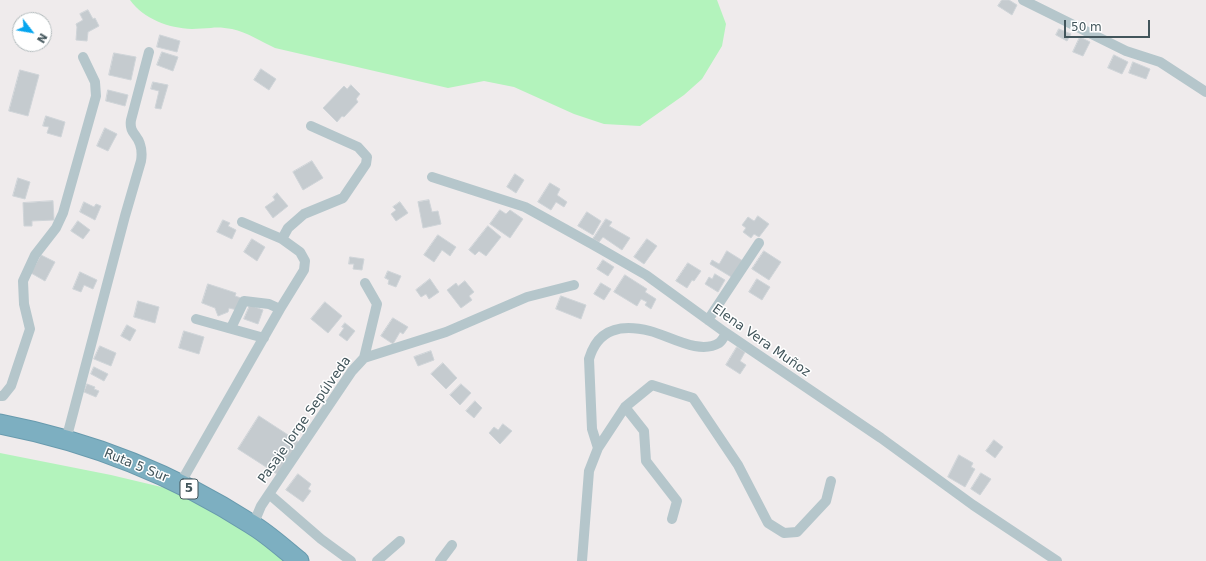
<!DOCTYPE html>
<meta charset="utf-8">
<style>
body{margin:0}
#map{position:relative;width:1206px;height:561px;overflow:hidden;background:#efebec;font-family:"DejaVu Sans",sans-serif}
canvas{display:block}
.north{position:absolute;left:12px;top:12px;width:40px;height:40px;box-sizing:border-box;background:#fff;border:1px solid #b3bbbd;border-radius:50%;rotate:121deg;font-size:11px;font-weight:700;line-height:16px;text-align:center;color:#42555b}
.north::after{content:'';display:block;margin:auto;width:14px;height:18px;background:#05a5ef;clip-path:polygon(50% 0,100% 100%,50% 72%,0 100%)}
.scale{position:absolute;left:1064px;top:20px;width:86px;height:18px;box-sizing:border-box;border:2px solid #42555b;border-top:0;padding-left:5px;font-size:12px;line-height:14px;white-space:nowrap;color:#42555b;-webkit-text-stroke:3px #fff;paint-order:stroke}
</style>
<div id="map">
<canvas width="1206" height="561"></canvas>
<div class="north">N</div>
<div class="scale">50 m</div>
</div>
<script>
const g = document.querySelector('canvas').getContext('2d');
g.lineJoin = 'round';
function fill(path, color) { g.fillStyle = color; g.fill(path, 'evenodd'); }
function stroke(path, color, width, dash) { g.strokeStyle = color; g.lineWidth = width; g.lineCap = dash ? 'butt' : 'round'; g.setLineDash(dash || []); g.stroke(path); }
function drawText(font, color, halo, rows, align = 'center') {
  g.font = font + ' "DejaVu Sans",sans-serif'; g.lineWidth = 3; g.setLineDash([]); g.textBaseline = 'middle'; g.strokeStyle = halo; g.fillStyle = color; for (const [text, x, y, turn = 0] of rows) {
    g.save(); g.translate(x, y); g.rotate((+turn || 0) * Math.PI / 180); g.textAlign = isNaN(turn) ? turn : align; if (halo) g.strokeText(text, 0, 0); g.fillText(text, 0, 0); g.restore();
  }
}
const green = new Path2D(`
 M130,0H717L726,24L722,46L702,79L684,95L640,126L604,124L574,114L514,87L484,81L448,88L275,48C262,42 247,32 232,29C225,28 218,27 211,28C205,28 198,29 192,29C168,28 144,19 130,0Z
 M0,453L111,475L174,490L230,518L284,561H0Z`);
const building = new Path2D(`
 M1002,0H1009L1017,5L1012,15L998,6Z
 M88,10L93,19L95,18L99,26L88,32L87,41L76,40L77,27L76,24L83,20L80,14Z
 M1059,29L1071,34L1067,41L1056,35Z
 M160,35L180,41L177,52L157,47Z
 M1080,37L1090,42L1083,56L1073,52Z
 M162,52L178,57L173,71L157,65Z
 M114,53L136,57L131,80L109,75Z
 M1114,55L1128,62L1122,74L1108,68Z
 M1133,62L1150,69L1146,79L1129,73Z
 M261,69L276,79L269,90L254,80Z
 M20,70L39,75L28,116L9,111Z
 M153,82L168,85L161,109L155,108L159,91L151,89Z
 M351,85L360,94L356,99L358,102L344,117L342,116L337,122L323,108L344,86L347,89Z
 M108,90L128,95L125,106L106,101Z
 M46,116L65,122L61,137L47,133L49,127L43,126Z
 M105,128L117,134L108,151L97,146Z
 M312,161L323,178L303,190L293,172Z
 M515,174L524,180L516,193L507,187Z
 M18,178L30,182L25,199L13,196Z
 M550,183L560,189L557,195L567,202L564,207L556,202L551,210L538,202Z
 M277,193L288,206L273,218L265,207L275,200L273,197Z
 M429,200L432,212L438,211L441,224L423,228L418,202Z
 M53,201L54,220L32,221V226H24L23,203Z
 M84,202L94,207L96,204L101,206L95,220L80,212Z
 M400,202L408,213L396,221L391,214L396,210L393,207Z
 M500,210L506,214L510,210L523,219L510,238L490,224Z
 M587,212L601,221L593,235L578,226Z
 M758,216L769,224L759,237L754,234L751,238L743,232L746,228L742,225L748,217L754,221Z
 M606,219L612,222L609,226L630,238L622,250L603,237L599,242L593,239Z
 M223,220L230,223L228,226L236,230L232,239L217,232Z
 M78,221L90,230L83,239L71,231Z
 M488,226L501,237L486,256L479,251L475,255L469,250Z
 M438,235L456,247L450,256L442,250L434,262L424,255Z
 M252,239L265,247L257,261L244,252Z
 M647,239L657,246L644,264L634,257Z
 M727,251L743,261L733,278L710,264L712,260L719,264Z
 M764,251L781,262L769,280L752,269Z
 M41,255L55,262L45,281L31,273Z
 M350,257L364,259L362,270L353,269L354,264H349Z
 M603,260L614,267L608,276L597,269Z
 M688,263L701,271L694,281L692,280L687,288L676,281Z
 M388,271L401,276L396,287L388,284L389,280L385,278Z
 M80,272L97,280L93,289L84,285L81,292L73,289Z
 M715,274L725,280L718,292L705,284L709,277L712,279Z
 M625,275L647,289L645,292L656,299L651,309L645,305L647,302L641,299L637,306L614,292Z
 M430,279L439,292L429,299L426,294L421,297L416,290Z
 M757,279L770,287L762,300L749,292Z
 M465,281L474,292L469,296L472,300L461,308L447,290L456,283L458,286Z
 M601,283L611,289L604,300L594,294Z
 M208,284L236,293L235,296L241,298L237,310L229,308L228,312L218,316L215,308L202,303Z
 M561,296L586,305L581,319L556,309Z
 M138,301L159,307L155,323L134,317Z
 M325,302L342,316L328,333L311,319Z
 M250,305L263,310L258,324L244,319Z
 M393,318L408,327L403,334L400,332L393,344L381,336Z
 M345,323L355,331L347,341L339,335L344,328L342,327Z
 M127,325L136,330L130,341L121,336Z
 M184,331L204,337L199,354L179,348Z
 M100,346L116,353L111,366L94,359Z
 M737,347L745,352L740,361L746,365L740,374L726,365Z
 M431,351L434,360L418,366L414,357Z
 M443,363L457,378L446,389L431,374Z
 M94,367L108,374L104,381L91,374Z
 M87,384L95,387L94,389L99,391L96,397L84,392Z
 M461,384L471,393L460,405L450,395Z
 M475,401L482,408L474,418L466,411Z
 M259,416L302,444L280,476L238,449Z
 M503,424L512,431L500,444L489,433L494,427L498,430Z
 M994,440L1003,447L995,458L986,451Z
 M959,455L973,463L971,467L975,469L965,487L948,477Z
 M981,473L991,479L980,495L971,489Z
 M298,474L311,484L308,489L311,491L303,502L286,490Z`);
const street = new Path2D(`
 M1023,0L1126,51L1160,62L1206,92
 M432,177L525,207L592,244L646,275L726,333L881,438L973,505L1057,561
 M282,239L288,228L304,214L343,198L366,164L367,157L358,147L311,126
 M196,319L264,338
 M708,320L759,243
 M231,328L244,301L269,304L280,309
 M364,358L377,304L365,283
 M0,396H3L11,386L30,329L24,304L23,281L35,255L56,228L63,213L96,96L95,82L83,57
 M625,407L644,431L646,461L677,501L672,519
 M66,440L125,216L141,161C142,155 142,150 140,144C137,134 129,133 131,120L149,52
 M598,448L625,407L652,385L693,398L738,465L768,523L784,533L797,532L826,501L831,481
 M180,484L280,309L304,270L305,261L300,252L282,239L242,222
 M269,494L321,539L351,561
 M253,525L261,506L269,494L352,371L364,358L446,332L527,297L574,285
 M377,561L400,541
 M440,561L452,545
 M582,561L589,471L598,448L592,429L589,359C598,328 622,324 650,331C670,336 699,355 719,343C722,341 724,337 726,333`);
const highway = new Path2D(`
 M0,424C88,441 175,475 251,524C268,534 284,549 299,561`);
const shields = [
 [189,489,18]
];
const shieldNames = [
 ["5",189,489]
];
const streetNames = [
 ["Elena Vera Muñoz",761,341,35],
 ["Pasaje Jorge Sepúlveda",305,420,-55],
 ["Ruta 5 Sur",136,466,22]
];
fill(green, '#b3f3bc');
fill(building, '#c5cbcf');
stroke(building, '#cfd4d8', 1);
stroke(highway, '#689aad', 21);
stroke(street, '#b5c6cb', 10);
stroke(highway, '#7dafc1', 19);
for (const [x, y, w] of shields) { const box = new Path2D(); box.roundRect(x - w / 2, y - 10, w, 20, 3); g.fillStyle = '#fff'; g.fill(box); stroke(box, '#42555b', 1); }
drawText('bold 12px', '#42555b', null, shieldNames);
drawText('13px', '#42555b', '#fff', streetNames);
</script>
